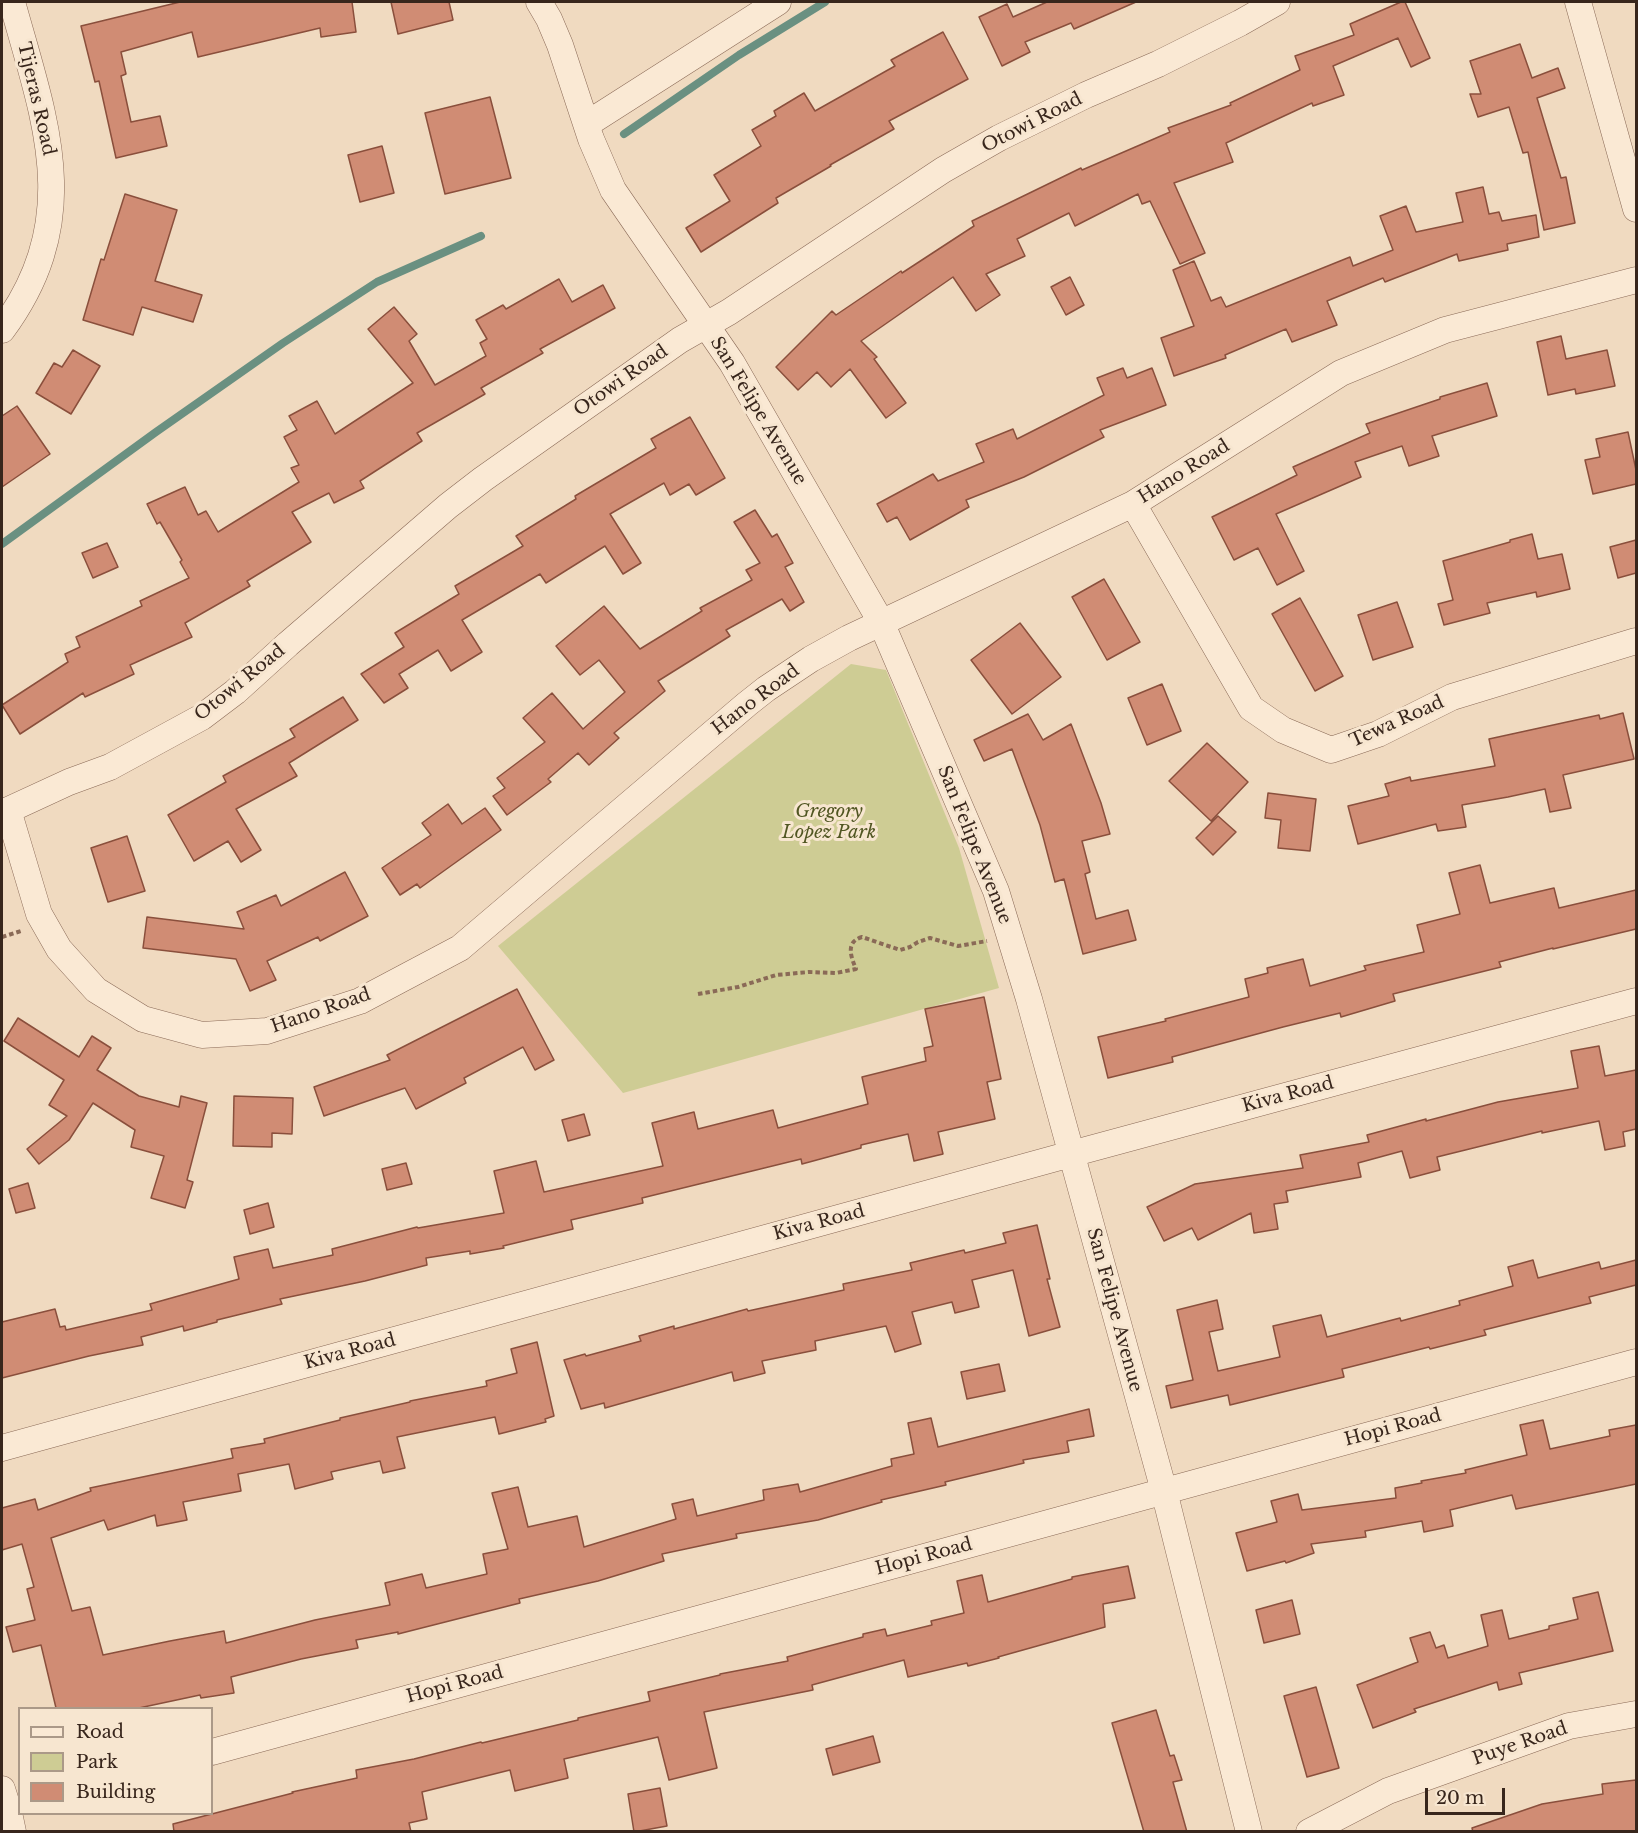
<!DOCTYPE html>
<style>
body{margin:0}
#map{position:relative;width:1638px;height:1833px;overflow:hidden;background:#f0dac0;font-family:"Libre Baskerville",serif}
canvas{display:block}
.frame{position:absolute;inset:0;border:3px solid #38261c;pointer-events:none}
.legend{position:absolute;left:18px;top:1707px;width:195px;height:108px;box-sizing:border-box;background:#f7e6d0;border:2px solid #ab9988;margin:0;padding:8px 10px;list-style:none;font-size:18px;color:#38261c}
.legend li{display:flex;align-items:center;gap:12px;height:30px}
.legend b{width:30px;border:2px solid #ab9988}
.scale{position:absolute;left:1425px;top:1788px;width:80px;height:27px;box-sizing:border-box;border:3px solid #38261c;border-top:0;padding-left:8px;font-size:18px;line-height:21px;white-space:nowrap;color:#38261c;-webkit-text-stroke:4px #f7e6d0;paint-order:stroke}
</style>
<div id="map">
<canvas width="1638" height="1833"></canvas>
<div class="frame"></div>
<ul class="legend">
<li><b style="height:8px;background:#fae9d4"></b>Road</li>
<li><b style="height:16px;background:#cecc94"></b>Park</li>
<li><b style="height:16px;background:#d08c74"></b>Building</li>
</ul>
<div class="scale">20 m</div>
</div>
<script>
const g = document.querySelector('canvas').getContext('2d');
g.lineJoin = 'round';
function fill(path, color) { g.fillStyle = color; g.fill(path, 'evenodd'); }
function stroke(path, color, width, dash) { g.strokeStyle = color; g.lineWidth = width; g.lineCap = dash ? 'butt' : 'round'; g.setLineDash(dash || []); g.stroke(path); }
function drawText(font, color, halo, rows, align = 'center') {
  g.font = font + ' "Libre Baskerville",serif'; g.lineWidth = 6; g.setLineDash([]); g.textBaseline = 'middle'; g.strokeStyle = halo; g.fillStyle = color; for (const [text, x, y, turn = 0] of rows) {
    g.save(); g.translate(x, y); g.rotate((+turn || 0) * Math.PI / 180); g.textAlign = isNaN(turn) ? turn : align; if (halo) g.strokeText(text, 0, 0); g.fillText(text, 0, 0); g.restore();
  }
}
const green = new Path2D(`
 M851,664L886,670L959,848L999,988L623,1093L498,946Z`);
const stream = new Path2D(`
 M624,134L739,55L825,2
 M2,544L156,432L283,343L377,282L481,236`);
const building = new Path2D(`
 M180,2H352L356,32L321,37L320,28L198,57L192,32L121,52L126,74L121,76L131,122L160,116L167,146L116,158L99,81L95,82L81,26Z
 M391,2H449L453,20L398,34Z
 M1047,2H1136L1074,29L1071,23L1025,42L1030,52L1002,66L979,17L1007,4L1013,17Z
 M1401,2H1405L1430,58L1411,67L1398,38L1333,66L1344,95L1313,106L1312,103L1226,143L1233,162L1174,183L1205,253L1180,264L1150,201L1142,204L1138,194L1075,226L1069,213L1017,239L1025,256L986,274L1000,295L976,311L953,277L861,341L877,357L874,359L906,403L886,418L850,369L831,387L817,372L798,390L776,367L832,311L836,315L901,271L902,273L974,226L972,221L1081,168L1082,170L1170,132L1168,128L1231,105L1230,103L1300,70L1295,56L1354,35L1350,24Z
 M943,32L968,79L889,121L894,129L830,165L831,166L776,198L778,203L701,252L686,228L730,201L714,175L761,146L752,130L776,116L774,111L804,93L815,111L895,66L891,60Z
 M1520,44L1532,78L1558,68L1565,88L1537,98L1561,178L1566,177L1575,223L1544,230L1528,152L1523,153L1509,107L1478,117L1470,94H1481L1470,61Z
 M490,97L511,178L445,194L425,113Z
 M382,146L394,193L360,202L348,155Z
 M1483,187L1489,214L1499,212L1502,221L1536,215L1539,237L1507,244L1508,250L1459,261L1457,254L1385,282L1383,278L1327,301L1337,325L1292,342L1286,329L1225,355L1226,358L1174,376L1161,338L1194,326L1173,270L1194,261L1211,301L1221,297L1226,307L1350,257L1353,266L1393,250L1380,216L1406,206L1416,232L1463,222L1456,193Z
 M125,194L177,210L155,281L202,295L193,322L142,307L133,335L83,320L101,259L104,260Z
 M1070,277L1084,305L1066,315L1051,287Z
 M559,279L572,302L603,285L615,308L540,349L543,353L481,388L485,394L417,433L422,441L360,481L364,488L334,503L329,493L292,512L311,542L247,581L250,586L185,623L192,637L130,665L134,674L85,697L83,693L20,734L2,705L68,662L65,654L80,647L76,637L142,606L140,601L189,578L180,562L182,560L160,522L157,524L147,504L185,487L198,515L206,511L218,532L299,482L291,468L299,465L284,437L297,430L289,416L317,401L335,434L413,383L368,329L394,307L417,334L409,341L435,385L486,356L480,343L487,339L476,320L503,305L506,309Z
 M1561,336L1566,359L1607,350L1615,386L1576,394L1575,389L1548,395L1537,342Z
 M73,350L100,366L71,414L36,393L54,363L62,367Z
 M1123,368L1127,378L1152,368L1166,405L1100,430L1104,437L1024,477L966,500L969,507L910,540L897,517L887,522L877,504L933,474L938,481L984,462L976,444L1013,429L1017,439L1104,395L1097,378Z
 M1487,383L1497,416L1432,436L1439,456L1409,466L1402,446L1355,462L1361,477L1276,514L1304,571L1277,585L1258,548L1234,560L1212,517L1297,475L1293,467L1370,433L1366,424L1440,399V397Z
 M17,406L50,454L2,487V416Z
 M690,417L725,478L696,495L689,484L670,495L664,483L610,514L641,563L623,574L605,546L546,583L540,574L462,620L482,652L451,671L438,650L399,674L408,688L384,703L361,674L404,647L395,633L459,594L455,586L523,546L516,536L576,499L575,496L656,448L651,439Z
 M1628,432L1636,470V484L1593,494L1585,460L1600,457L1596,439Z
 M755,510L772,537L777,534L793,563L785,567L804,602L790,611L782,599L726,630L730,636L658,681L665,691L614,733L619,738L589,765L578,753L548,779L551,782L507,815L493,796L505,788L497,778L545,742L523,718L552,693L583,729L625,692L599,660L580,675L556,646L604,606L640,649L702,611L700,608L752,580L746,570L760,563L734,522Z
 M1532,534L1538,559L1562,554L1570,589L1537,597L1536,592L1487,603L1490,613L1444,625L1438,604L1453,600L1443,561L1510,542V540Z
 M1636,540V573L1618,578L1610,547Z
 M107,543L118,567L93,578L82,553Z
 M1104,579L1140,642L1107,660L1072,597Z
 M1300,598L1343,676L1315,691L1272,614Z
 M1397,602L1413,647L1373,660L1358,615Z
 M1020,623L1061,677L1012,714L971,660Z
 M1162,684L1181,731L1147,745L1128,698Z
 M343,697L358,720L289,763L297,776L236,809L261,850L241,862L228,841L194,861L168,815L226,782L223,776L295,737L290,729Z
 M1623,713L1634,759L1563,775L1571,808L1550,812L1545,789L1508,797L1462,805L1466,827L1438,831L1436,824L1358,844L1348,806L1389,796L1385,784L1410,777L1411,781L1495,766L1489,739L1599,715L1600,719Z
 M1028,714L1043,740L1071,724L1101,803L1110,834L1082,841L1090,872L1085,874L1096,919L1128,910L1136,940L1083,954L1064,879L1055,882L1040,825L1012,749L984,761L974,740Z
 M1207,743L1248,782L1211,821L1169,781Z
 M1268,793L1316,799L1310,851L1278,848L1281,820L1265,818Z
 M448,804L462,824L485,808L501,830L420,888L417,884L400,895L382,868L431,835L422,823Z
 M1218,816L1236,832L1213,855L1196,838Z
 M127,836L145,891L108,902L91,848Z
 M1480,865L1490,903L1554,888L1559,908L1636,890V929L1553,949V948L1499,962L1501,967L1393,994L1395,1001L1341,1017L1340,1013L1283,1027L1172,1057L1173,1062L1108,1078L1098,1037L1166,1021L1165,1019L1249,997L1245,979L1268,973L1267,968L1303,959L1310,986L1366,970L1364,966L1424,952L1417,925L1460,914L1449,873Z
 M345,872L368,916L320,941L318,937L267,961L276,980L250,991L236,959L143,948L147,917L244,929L237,912L276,895L281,906Z
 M517,989L554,1060L535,1070L523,1047L464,1078L466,1083L416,1109L405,1088L324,1116L314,1087L390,1060L387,1055Z
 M984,997L1001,1079L987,1082L995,1119L938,1132L943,1154L914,1161L908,1134L861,1145V1148L802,1164L801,1159L642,1198L643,1203L571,1220L573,1229L503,1246L504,1248L470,1254V1251L426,1258L427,1265L365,1281L280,1299L282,1304L217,1320V1322L184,1331L183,1326L141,1337L143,1345L89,1356L2,1378V1322L55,1309L60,1327L65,1326L66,1330L152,1310L150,1304L239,1279L234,1257L268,1249L273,1268L333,1255L332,1249L417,1227L418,1228L504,1213L494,1171L536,1161L544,1192L663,1166L652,1123L694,1112L698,1129L773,1110L778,1128L868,1104L862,1077L926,1061L924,1048L933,1046L925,1009Z
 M18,1018L79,1057L92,1036L111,1048L97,1070L139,1096L179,1107L181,1096L207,1103L187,1180L193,1182L185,1208L151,1198L164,1156L131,1147L135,1130L93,1103L69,1140L39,1164L27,1149L67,1116L49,1105L64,1080L4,1041Z
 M1599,1046L1605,1076L1636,1070V1129L1623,1132L1625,1146L1605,1150L1599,1121L1542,1133V1131L1437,1157L1440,1170L1410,1178L1402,1151L1358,1163L1361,1177L1286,1191L1288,1202L1274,1204L1278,1229L1254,1233L1251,1213L1198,1240L1192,1228L1164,1241L1147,1207L1195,1184L1303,1168L1300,1155L1369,1142L1367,1135L1426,1119V1121L1498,1102L1578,1088L1571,1051Z
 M234,1096L293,1098L292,1134L272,1133V1147L233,1146Z
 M584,1114L590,1135L568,1141L562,1120Z
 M406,1163L412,1184L387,1190L382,1169Z
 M28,1183L35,1208L16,1213L9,1189Z
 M268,1203L274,1227L250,1234L244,1210Z
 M1037,1225L1050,1279H1047L1060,1327L1029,1336L1013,1270L972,1280L979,1307L955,1313L952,1302L912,1312L921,1344L895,1352L886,1326L815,1341L816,1350L762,1361L765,1373L734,1381L732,1372L605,1408L604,1403L581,1409L564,1360L585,1354L586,1356L641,1341L639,1336L674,1326V1329L747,1309L748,1311L844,1290L843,1284L912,1270L910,1263L964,1250L965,1253L1006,1243L1003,1233Z
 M1533,1260L1538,1278L1599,1262L1601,1269L1636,1260V1285L1589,1297L1591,1303L1484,1330L1486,1335L1430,1349L1429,1347L1342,1369L1344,1377L1230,1405L1228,1395L1171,1408L1166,1386L1193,1380L1177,1310L1217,1300L1223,1329L1209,1332L1218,1371L1280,1357L1273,1326L1321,1315L1327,1337L1400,1318L1401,1321L1460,1305L1459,1301L1513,1286L1508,1267Z
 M537,1342L554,1416L545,1419L546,1422L499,1434L495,1417L397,1437L405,1468L383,1473L380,1461L331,1472L333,1479L295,1489L289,1464L238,1474L241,1491L183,1502L187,1520L157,1526L155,1515L108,1530L104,1520L51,1538L72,1611L90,1607L103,1655L170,1641L224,1631L226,1643L315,1620L390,1605L385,1583L422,1574L426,1588L487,1574L483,1554L508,1549L492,1493L518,1487L528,1527L577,1516L584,1547L676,1519L672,1504L693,1499L697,1516L764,1500L763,1490L798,1484L800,1492L892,1466L891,1459L914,1454L908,1423L931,1418L938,1447L1089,1409L1094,1436L1067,1441L1069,1452L1023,1460L1024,1463L945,1482L946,1485L881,1500L882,1502L818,1520L736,1534L737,1538L662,1554L664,1561L598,1581L519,1599L520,1603L398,1634V1632L356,1640L358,1648L301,1659L231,1677L234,1693L201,1698L200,1695L139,1708H56L41,1645L13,1652L6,1627L35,1620L27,1589L34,1587L22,1544L2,1550V1508L35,1499L38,1510L91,1491L90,1488L233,1458L231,1449L265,1443L264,1439L340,1420V1418L410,1402V1401L487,1386L486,1381L517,1373L511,1349Z
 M999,1364L1005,1391L967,1399L961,1372Z
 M1543,1420L1550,1449L1610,1436L1609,1430L1636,1425V1484L1516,1509L1512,1495L1450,1510L1453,1526L1424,1532L1422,1521L1365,1531L1366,1537L1311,1544L1314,1553L1286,1563L1285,1561L1247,1571L1236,1533L1277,1522L1271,1501L1298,1494L1302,1510L1396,1498L1395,1488L1422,1483L1421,1481L1466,1473L1465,1470L1527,1455L1520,1425Z
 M1128,1566L1135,1598L1103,1604L1105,1627L998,1657L999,1658L968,1666L967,1663L908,1677L904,1660L812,1685L813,1690L704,1712L717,1768L669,1780L658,1737L564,1759L568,1778L515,1791L510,1770L422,1792L427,1819L409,1823L411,1832H174L173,1824L293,1793L292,1792L357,1778L356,1770L414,1759L481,1742L482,1743L578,1720V1718L650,1701L648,1692L720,1675V1674L788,1661L787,1657L863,1637V1634L885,1629L887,1636L932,1625L931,1621L964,1613L957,1581L982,1575L988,1602L1072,1579V1577Z
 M1598,1592L1613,1651L1519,1673L1522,1684L1499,1690L1497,1682L1414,1709L1416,1712L1373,1728L1357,1685L1418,1662L1410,1638L1430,1632L1436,1648L1444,1645L1448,1658L1488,1646L1481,1615L1502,1610L1509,1639L1549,1629V1626L1578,1619L1573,1598Z
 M1292,1600L1300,1634L1264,1643L1256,1610Z
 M1316,1687L1339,1768L1307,1777L1284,1696Z
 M1156,1710L1170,1756L1174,1755L1182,1780L1173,1782L1187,1832H1144L1112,1723Z
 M873,1736L880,1762L833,1775L826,1749Z
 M1636,1780V1832H1473L1472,1828L1542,1804L1603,1794L1602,1784Z
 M660,1788L667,1826L634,1832L628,1794Z`);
const path = new Path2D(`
 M2,937L21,931
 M698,994L738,987L776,975L809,972L836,973L856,969C851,957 845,942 862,937L900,950L910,947L918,942L930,938L958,946L987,941`);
const minor = new Path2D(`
 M539,2L549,19L560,45L591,139L613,190L732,363L881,622L996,891L1029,999L1164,1491L1249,1832
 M1578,2L1636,209
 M587,124L778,2
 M2,330C85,218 45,121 12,2
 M1133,504L1251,708L1283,730L1331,750L1378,734L1452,697L1636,641
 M8,810L39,914L59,949L96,990L143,1019L202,1035L267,1031L360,1001L460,948L747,704L766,689L811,659L849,638L1133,504L1341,373L1445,330L1636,280
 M2,813L69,782L110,767L202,717L235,692L288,644L448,506L483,479L680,340L729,312L943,170L999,138L1086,95L1158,64L1240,23L1277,2
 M2,1448L1071,1154L1636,1001
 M212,1752L1636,1362
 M2,1789L8,1808L13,1832
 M1309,1832L1388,1791L1569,1726L1636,1714`);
const streetNames = [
 ["Tijeras Road",36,99,77],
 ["Otowi Road",1032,123,-27],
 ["Otowi Road",621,381,-35],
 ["San Felipe Avenue",758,411,59],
 ["Hano Road",1184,472,-32],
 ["Otowi Road",240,683,-39],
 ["Hano Road",756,700,-37],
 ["Tewa Road",1397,722,-24],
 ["San Felipe Avenue",974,845,68],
 ["Hano Road",321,1011,-19],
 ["Kiva Road",1288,1095,-15],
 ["Kiva Road",819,1223,-15],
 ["San Felipe Avenue",1114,1310,75],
 ["Kiva Road",350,1352,-15],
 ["Hopi Road",1393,1428,-15],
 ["Hopi Road",924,1557,-15],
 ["Hopi Road",455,1685,-15],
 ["Puye Road",1520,1744,-19]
];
const parkNames = [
 ["Gregory",829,812],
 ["Lopez Park",829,833]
];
fill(green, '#cecc94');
stroke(stream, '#6a9081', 8);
fill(building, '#d08c74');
stroke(building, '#8a4f3c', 1.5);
stroke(minor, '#8a6a57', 27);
stroke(path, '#8a6a57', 4, [4.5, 3]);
stroke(minor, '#fae9d4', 26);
drawText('18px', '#38261c', '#f7e6d0', streetNames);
drawText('italic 18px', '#515622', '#f7e6d0', parkNames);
</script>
